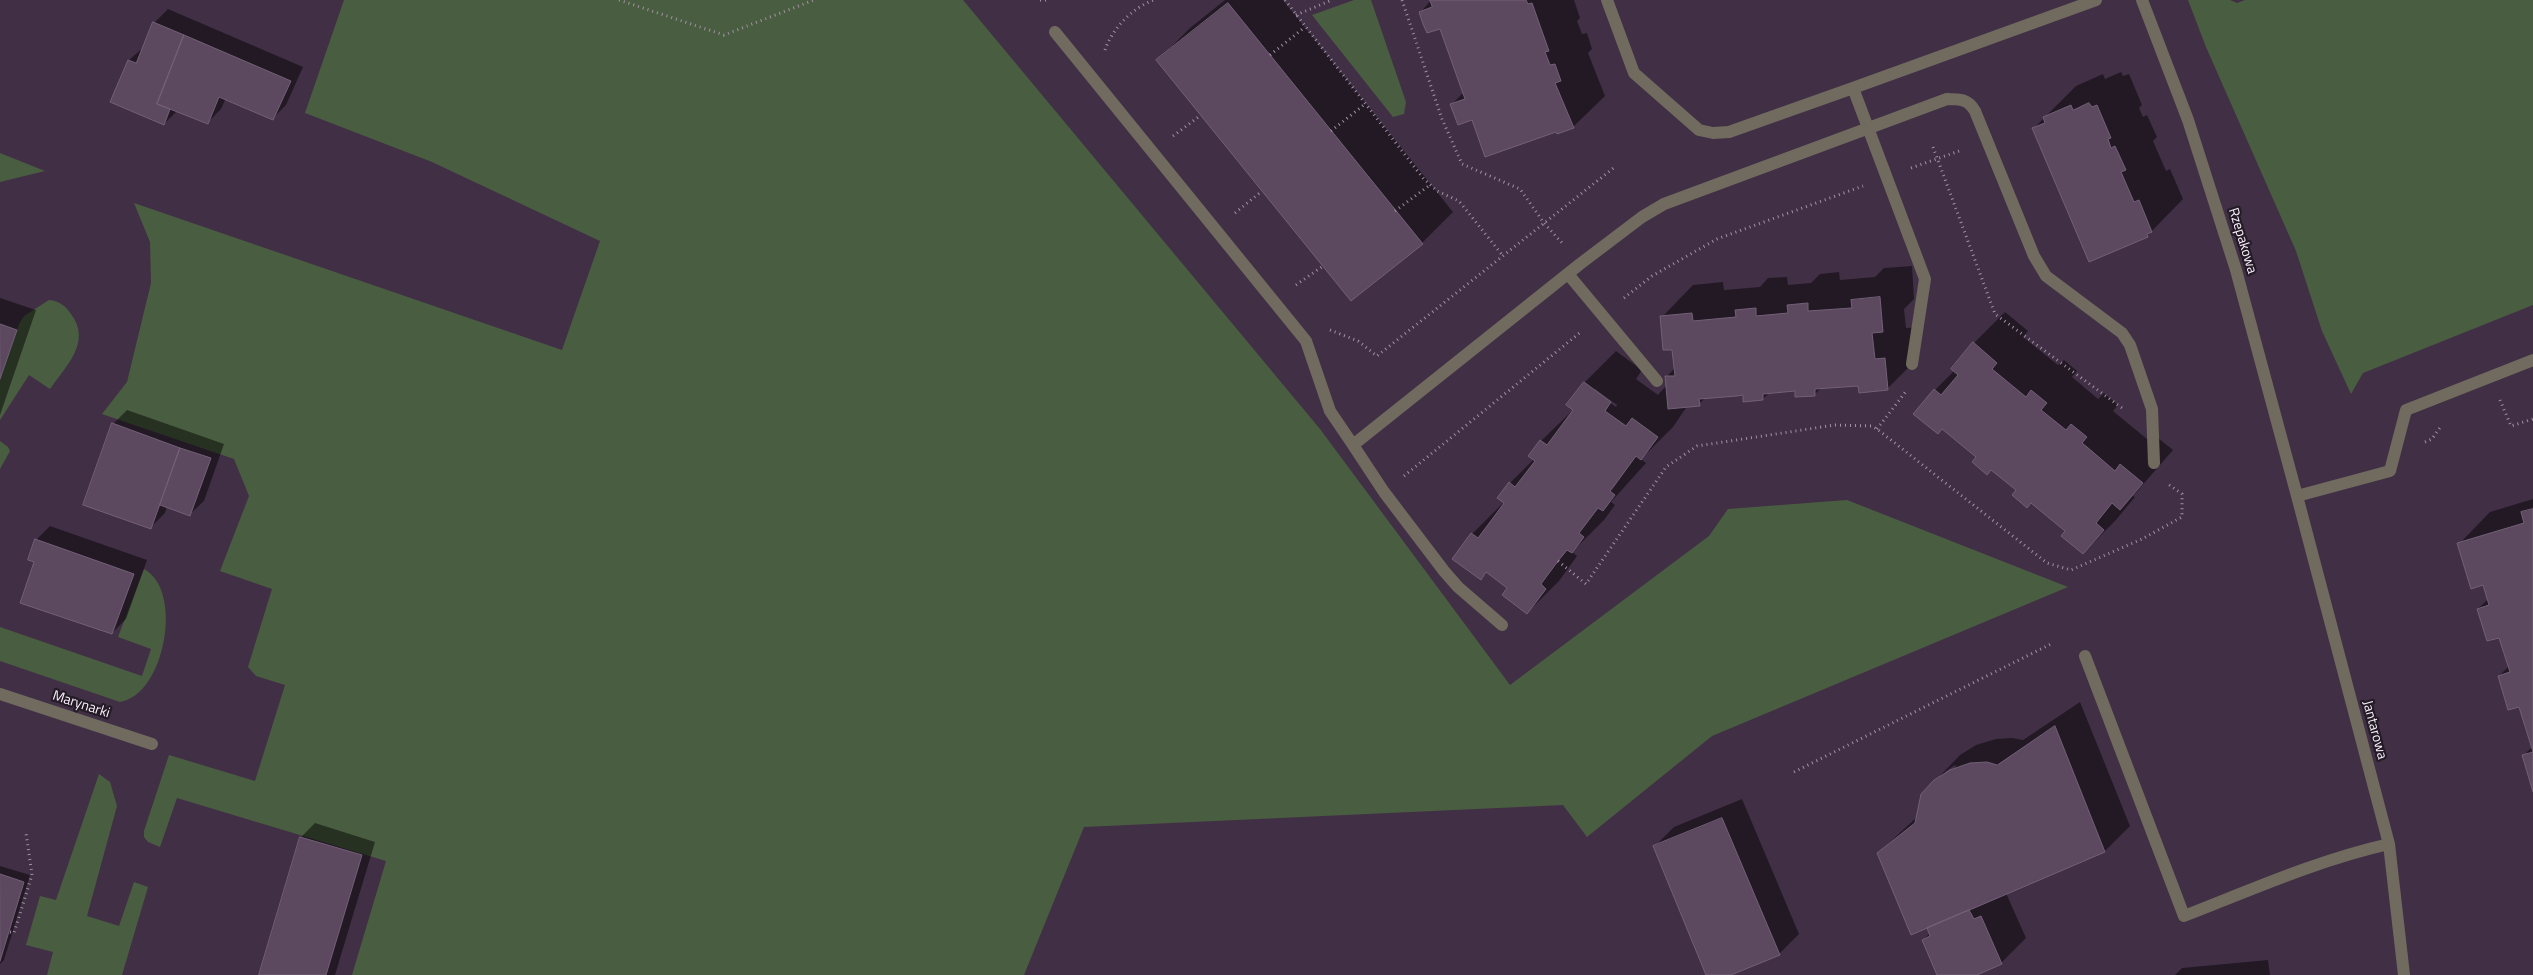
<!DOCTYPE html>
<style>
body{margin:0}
canvas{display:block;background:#412f45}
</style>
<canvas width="2533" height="975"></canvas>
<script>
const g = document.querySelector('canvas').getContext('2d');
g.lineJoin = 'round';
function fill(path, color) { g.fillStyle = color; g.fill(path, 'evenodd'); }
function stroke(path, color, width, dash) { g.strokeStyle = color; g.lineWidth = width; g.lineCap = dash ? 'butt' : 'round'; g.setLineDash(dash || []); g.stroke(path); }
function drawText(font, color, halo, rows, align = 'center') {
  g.font = font + ' "Titillium Web",sans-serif'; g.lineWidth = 4.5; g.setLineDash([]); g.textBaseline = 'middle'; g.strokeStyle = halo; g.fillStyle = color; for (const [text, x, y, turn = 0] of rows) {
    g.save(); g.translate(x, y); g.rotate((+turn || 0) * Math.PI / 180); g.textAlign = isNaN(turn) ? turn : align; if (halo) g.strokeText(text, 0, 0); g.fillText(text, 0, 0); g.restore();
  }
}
const green = new Path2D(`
 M344,0H963L1320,429L1510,685L1709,536L1728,509L1847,500L2068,587L1712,736L1587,837L1563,805L1084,827L1024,975H352L386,861L177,798L160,847L148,842L144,837V831L169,755L255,781L285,685L256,676L248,667L272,589L220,571L249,496L234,459L102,414L127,382L151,283L150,242L134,203L562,350L600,241L432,162L305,113Z
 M1354,0H1371L1406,102L1404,114L1393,117L1312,15Z
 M2188,0H2230L2237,3L2245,0H2533V305L2363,373L2351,394L2322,331L2296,251L2206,47Z
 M0,153L45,171L0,182Z
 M49,300C59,301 66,306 71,314C92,342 66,366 50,389L29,375L0,420V380L19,324L24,316Z
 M0,441L8,447L10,451L0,469Z
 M144,569C184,590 165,695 120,702L0,661V627L142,676L151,649L118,637Z
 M99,774L110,782L117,806L87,916L119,926L134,882L148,887L122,975H47L53,952L26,945L40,896L56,900Z`);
const shadow = new Path2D(`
 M1225,0H1283L1453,212L1422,243L1158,60L1190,28Z
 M1431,0H1574L1580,18L1577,21L1582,34L1587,33L1592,49L1588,53L1605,96L1573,127L1557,131L1473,119L1451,105L1464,92L1441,27L1421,12Z
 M168,9L303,67L286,105L273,118L226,98L221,109L207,123L177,111L164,124L129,60L144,47L154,23Z
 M2121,72L2123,76L2129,74L2142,105L2139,108L2143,117L2147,115L2157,137L2153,141L2166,171L2170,169L2183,199L2147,236L2033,129L2076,86L2103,74L2105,79Z
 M1912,266L1914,299L1904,309L1906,328L1917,327L1919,357L1887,389L1859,384L1822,387L1815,394L1796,389L1770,392L1763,399L1744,394L1706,397L1699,404L1688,405L1673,427L1641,459L1646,463L1611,502L1615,505L1604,520L1572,552L1577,556L1559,581L1527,613L1509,587L1487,572L1480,578L1472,534L1504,502L1499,498L1510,483L1534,459L1541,441L1574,409L1568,405L1585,382L1616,351L1642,370L1636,379L1658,395L1665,387L1668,389L1666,377L1675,368L1674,348L1662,317L1693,285L1723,282L1724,290L1760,287L1768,278L1787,277L1788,285L1811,283L1820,274L1839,272L1840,280L1875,277L1884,268ZM1595,389L1617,405L1616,407L1594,391Z
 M0,298L36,310L0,415Z
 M2005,312L2028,331L2023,337L2058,365L2064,360L2077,371L2072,377L2098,399L2104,393L2118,405L2113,411L2119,416L2147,439L2153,434L2173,450L2133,496L2135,497L2115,521L2083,553L2067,530L1978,456L1935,390L1954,371L1974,343Z
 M127,410L224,444L204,501L190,514L167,506L165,513L151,527L113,424Z
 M2533,499V788L2523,756L2532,747L2520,705L2499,676L2509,666L2500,636L2478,609L2488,599L2483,584L2459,544L2490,512Z
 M50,526L147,560L126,619L112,633L36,562V540Z
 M2080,702L2130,826L2105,851L2006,893L2026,938L2001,963L1974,975H1938L1923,940L1930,933L1878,853L1917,817L1935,781L1960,755L1976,745L1996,739L2012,738L2023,740ZM1955,765L1956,767L1945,775V772Z
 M1742,799L1799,934L1779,954L1728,975H1707L1654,847L1674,827Z
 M315,823L375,842L335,975H260L301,837Z
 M0,866L30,875L4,960L0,964Z
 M2268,960L2270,975H2175L2182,968Z`);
const building = new Path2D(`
 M1430,0H1526L1528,4L1532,3L1549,51L1545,52L1550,65L1555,64L1561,81L1555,83L1574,128L1557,134L1556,132L1485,157L1472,120L1458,125L1450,104L1465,99L1440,29L1427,33L1423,24L1419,12L1432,7Z
 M1228,3L1423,244L1351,301L1156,60Z
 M153,22L184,35L157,104L170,109L164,125L110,102L128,60L136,63Z
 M184,35L291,81L273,120L219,97L208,124L157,104Z
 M2089,103L2092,107L2097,105L2111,138L2108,139L2111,148L2115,146L2126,170L2121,172L2134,202L2139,200L2152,232L2147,234L2148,237L2089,262L2032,128L2045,123L2043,117L2071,105L2073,110Z
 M1880,297L1883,332L1872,333L1875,359L1885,358L1888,390L1859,393L1858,386L1815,389V396L1795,397V391L1763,394V400L1743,402V395L1737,396L1699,399L1700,406L1668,409L1665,376H1675L1672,350H1663L1660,316L1692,313L1693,321L1736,317L1735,310L1756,308V316L1788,313L1787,305L1808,303V311L1852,308L1851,300Z
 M0,324L17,330L0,379Z
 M1973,342L1997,363L1992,369L2026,397L2031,390L2047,403L2041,410L2066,430L2071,424L2087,437L2082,443L2087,447L2115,471L2120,464L2143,483L2120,510L2112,503L2096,523L2104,530L2083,554L2061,536L2065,531L2031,503L2027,508L2012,495L2016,490L1991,470L1987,475L1972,462L1976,457L1942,429L1938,434L1913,414L1934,389L1941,395L1958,375L1951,369Z
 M1584,382L1611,402L1605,411L1626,426L1632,418L1658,437L1641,460L1636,456L1614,486L1610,491L1615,495L1603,511L1598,508L1579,533L1584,537L1572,553L1567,550L1558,561L1541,584L1546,589L1527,614L1502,595L1507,588L1486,572L1481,580L1452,559L1471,533L1478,538L1496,514L1504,503L1497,498L1509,482L1515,487L1535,461L1528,456L1540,440L1547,445L1573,410L1566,405Z
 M112,423L180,448L151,529L83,505Z
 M180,448L211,458L190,516L160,505Z
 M2533,509V792L2522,755L2533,752L2519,707L2508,710L2498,676L2510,672L2499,638L2487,641L2477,609L2489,605L2483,585L2471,589L2457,543L2524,523L2521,512Z
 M35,539L134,574L112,634L20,603L34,562L28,560Z
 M2055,726L2105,852L1911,935L1877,853L1915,823L1921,794L1934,780L1950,770L1970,763L1987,762L1997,765Z
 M1722,818L1780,955L1731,975H1706L1653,846Z
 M300,837L362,855L326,975H259Z
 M0,874L24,882L0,961Z
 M1969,910L1974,919L1981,916L2002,964L1977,975H1937L1922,940L1930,936L1927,928Z`);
const path = new Path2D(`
 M619,0L724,35L814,0
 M1040,0H1046
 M1285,0L1423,178L1437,191L1459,201L1503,256
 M1402,0L1442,119L1462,164L1520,189L1544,223L1563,244
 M1296,15L1332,0
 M1105,50C1112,29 1133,7 1154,0
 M1270,55L1305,27
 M1331,131L1365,104
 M1173,136L1201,115
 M1933,147L1995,314L2122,408
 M1911,168L1962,150
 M1395,211L1430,185
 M1235,213L1262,191
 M1296,285L1323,266
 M1624,298L1652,276L1717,239L1863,186
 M1330,330L1358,341L1377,356L1616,166
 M2500,400L2511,426L2533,419
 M1877,429L1907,390
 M2425,442L2432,439L2441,426
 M1404,476L1582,331
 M1558,561L1586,584L1666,467L1697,446L1835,425L1871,426L1877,429L2047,563L2071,570L2142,539L2182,517V494L2168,484
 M1794,772L2053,643
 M10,932L14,933L32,875L26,833`);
const minor = new Path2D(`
 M1607,0L1634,73L1699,130L1713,133L1729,132L1853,88
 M2142,0L2188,120L2236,270L2297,496L2389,844L2404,975
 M1055,32L1306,341L1330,411L1353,445
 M1568,274L1657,381
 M1912,364L1925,279L1853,88L2096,0
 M2297,496L2390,471L2406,410L2533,360
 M1502,625L1458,587L1444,571L1384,492L1353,445L1580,264L1642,217L1664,204L1947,99C1960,99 1968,99 1975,111L2034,256L2046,276L2122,333L2130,345L2152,409L2154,463
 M2085,656L2184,916C2251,890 2318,860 2389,844
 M0,694L152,744`);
const streetNames = [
 ["Rzepakowa",2242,241,73],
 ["Marynarki",81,705,18],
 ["Jantarowa",2374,730,75]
];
fill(green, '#495d41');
fill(shadow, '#0007');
fill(building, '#5c495f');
stroke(building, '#735f77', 1);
stroke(path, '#a192a4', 3, [1, 4]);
stroke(minor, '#706b5e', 12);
drawText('14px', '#fbeffd', '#231b25', streetNames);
</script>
